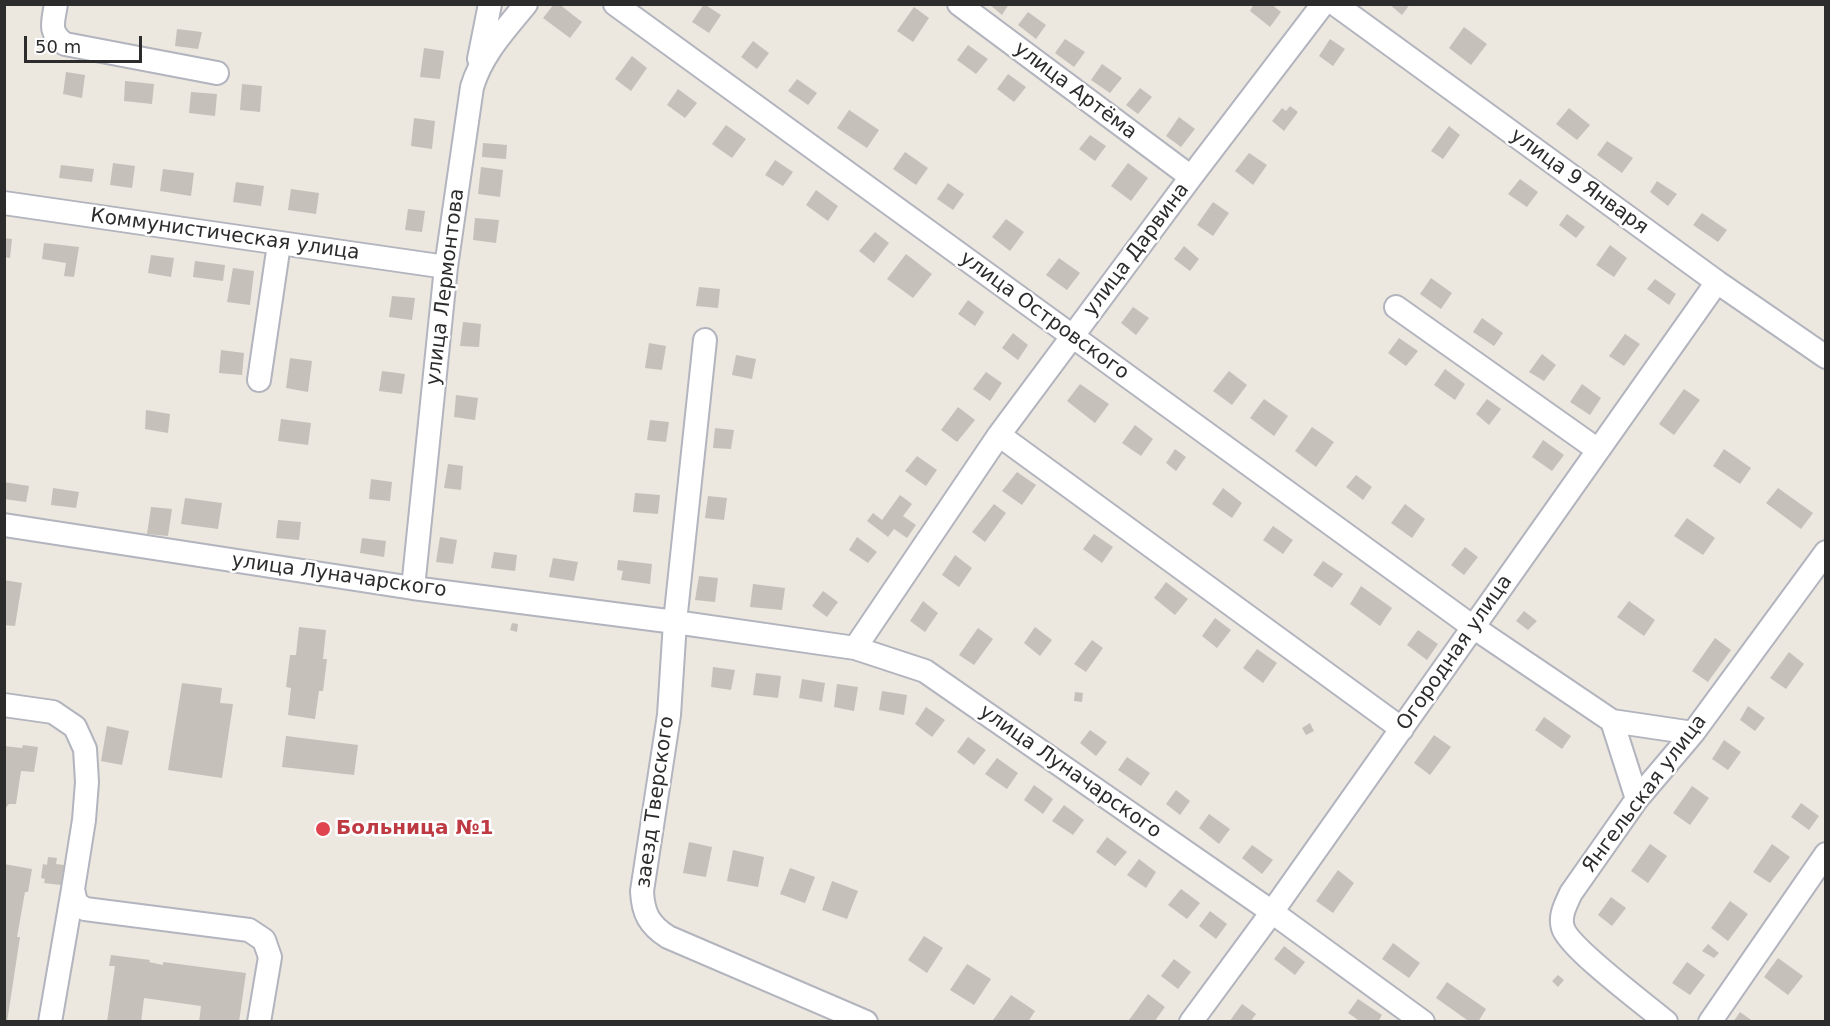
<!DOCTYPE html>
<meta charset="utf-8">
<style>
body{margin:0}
#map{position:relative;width:1830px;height:1026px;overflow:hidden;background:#ece7df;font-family:"DejaVu Sans",sans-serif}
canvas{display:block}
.frame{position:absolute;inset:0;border:6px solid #2c2c2c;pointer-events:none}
.scale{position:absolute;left:24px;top:36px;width:118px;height:27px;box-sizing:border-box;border:3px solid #2c2c2c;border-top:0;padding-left:8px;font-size:18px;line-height:21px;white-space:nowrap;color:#2c2c2c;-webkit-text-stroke:4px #fff;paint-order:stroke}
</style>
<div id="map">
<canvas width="1830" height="1026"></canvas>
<div class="frame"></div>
<div class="scale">50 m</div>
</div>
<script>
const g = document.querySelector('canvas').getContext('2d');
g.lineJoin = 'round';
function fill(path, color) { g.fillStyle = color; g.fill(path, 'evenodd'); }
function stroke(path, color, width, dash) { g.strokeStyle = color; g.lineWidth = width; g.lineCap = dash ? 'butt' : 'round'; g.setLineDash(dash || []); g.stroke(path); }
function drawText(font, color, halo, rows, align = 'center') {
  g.font = font + ' "DejaVu Sans",sans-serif'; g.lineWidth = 5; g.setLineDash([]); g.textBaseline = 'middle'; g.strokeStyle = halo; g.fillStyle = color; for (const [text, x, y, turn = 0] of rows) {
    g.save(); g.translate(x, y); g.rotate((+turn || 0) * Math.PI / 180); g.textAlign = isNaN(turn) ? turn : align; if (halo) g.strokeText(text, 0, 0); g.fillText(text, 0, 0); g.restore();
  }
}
const building = new Path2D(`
 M554,4H559L582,22L570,38L543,18Z
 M704,4L721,15L709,33L692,22Z
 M989,4H1009L1002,15Z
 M1254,4H1271L1281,12L1270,27L1250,11Z
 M1389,4H1410L1402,15Z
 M914,7L929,18L913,42L897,31Z
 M1028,12L1046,25L1036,39L1018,25Z
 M1464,27L1487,44L1471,65L1449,48Z
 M177,29L202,32L198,49L175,46Z
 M1065,39L1085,52L1074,67L1055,53Z
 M1330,39L1345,49L1333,66L1319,56Z
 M753,41L769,53L757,69L741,57Z
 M968,45L988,59L976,74L957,60Z
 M424,48L444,51L440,79L420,77Z
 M632,56L647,68L631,91L615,79Z
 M1102,64L1122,78L1110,93L1091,80Z
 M66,72L85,75L82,98L63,94Z
 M1008,74L1026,87L1014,102L997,89Z
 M797,79L817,93L808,105L788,91Z
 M125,81L154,84L152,104L124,101Z
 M242,84L262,86L260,112L240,110Z
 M1140,88L1152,97L1138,114L1126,105Z
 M678,89L697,103L685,118L667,105Z
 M191,92L217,94L215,116L189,113Z
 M1290,106L1298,112L1284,131L1272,121L1282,108L1286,111Z
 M1569,108L1590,125L1577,140L1556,124Z
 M849,110L879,130L867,148L837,128Z
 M1179,117L1195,129L1181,147L1166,136Z
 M414,118L435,121L432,149L411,146Z
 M726,125L746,139L732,158L712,144Z
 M1449,126L1460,135L1443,159L1431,151Z
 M1090,135L1106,146L1095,161L1079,149Z
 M1607,141L1633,158L1622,173L1597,155Z
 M483,143L507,145L506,159L482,157Z
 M905,152L928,168L916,185L893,169Z
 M1249,153L1267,165L1253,185L1235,171Z
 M775,160L793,172L783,186L765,175Z
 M113,163L135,166L132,188L110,185Z
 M1128,163L1148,178L1131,201L1111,186Z
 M61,165L94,169L92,182L59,178Z
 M481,167L503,170L500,197L478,194Z
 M163,169L194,173L191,196L160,191Z
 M1520,179L1538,192L1527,207L1508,194Z
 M1657,181L1677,194L1668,206L1650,192Z
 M236,182L264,186L261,206L233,202Z
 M948,183L964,194L953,210L937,199Z
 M291,189L319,193L316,214L288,210Z
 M816,190L838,206L828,221L806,205Z
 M1213,202L1229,213L1213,236L1197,225Z
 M408,209L425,211L422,232L405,230Z
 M1702,213L1727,230L1718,242L1693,225Z
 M1567,214L1585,227L1576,238L1559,225Z
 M475,218L499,220L496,243L473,240Z
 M1006,219L1024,232L1010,251L992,237Z
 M875,232L889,243L874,263L859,251Z
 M4,238L12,239L10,258L4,257Z
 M44,243L79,247L74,277L64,276L66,263L42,259Z
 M1610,245L1627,258L1614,277L1596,265Z
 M1184,246L1199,259L1190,271L1174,259Z
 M906,254L932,274L913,298L887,279Z
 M151,255L174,258L171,277L148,273Z
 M1059,258L1080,273L1067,290L1046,275Z
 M195,261L225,265L223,281L193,277Z
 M233,268L254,271L250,305L227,302Z
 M1431,278L1452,293L1441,309L1420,294Z
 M1655,279L1676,294L1669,305L1647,289Z
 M699,287L720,289L718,308L696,306Z
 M392,296L415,298L412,320L389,317Z
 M968,300L984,312L975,326L958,314Z
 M1133,307L1149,318L1136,335L1121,323Z
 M1482,318L1503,333L1494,346L1473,332Z
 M463,322L481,324L479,347L460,346Z
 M1013,333L1028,345L1018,360L1002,348Z
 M1625,334L1640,344L1624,366L1609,356Z
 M1399,338L1418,351L1406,366L1388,353Z
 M649,343L666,346L662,370L645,368Z
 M221,350L244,353L242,375L219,373Z
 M1542,354L1556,365L1544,381L1529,372Z
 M736,355L756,359L752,379L732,375Z
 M290,358L312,361L308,392L286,388Z
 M1445,369L1465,384L1455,400L1434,385Z
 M382,371L405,374L402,394L379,391Z
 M1229,371L1247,385L1232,405L1213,391Z
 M986,372L1002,383L990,401L973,389Z
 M1080,384L1109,404L1095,423L1067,401Z
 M1582,384L1601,398L1590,415L1570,402Z
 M1684,389L1700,400L1674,435L1659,424Z
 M456,395L478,398L475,420L454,417Z
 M1264,399L1288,416L1274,436L1250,418Z
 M1487,399L1501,409L1489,425L1476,414Z
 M958,407L975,420L957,442L941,430Z
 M146,410L170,414L168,433L145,429Z
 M281,419L311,423L308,445L278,441Z
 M650,420L669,422L666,442L647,440Z
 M1135,425L1153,439L1141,456L1122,443Z
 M1312,427L1334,442L1316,467L1295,451Z
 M715,428L734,430L731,449L713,448Z
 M1543,440L1564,455L1552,471L1532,457Z
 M1175,449L1186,457L1176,471L1166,463Z
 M1724,449L1751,468L1740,484L1713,466Z
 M917,456L937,470L926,486L905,471Z
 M448,464L463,466L461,490L444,488Z
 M1017,472L1036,485L1022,505L1002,491Z
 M1356,475L1372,487L1363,500L1346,487Z
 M371,479L392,482L390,501L369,499Z
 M4,482L29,486L26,502L4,499Z
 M53,488L79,492L76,508L51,505Z
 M1223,488L1242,503L1232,518L1212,504Z
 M1778,488L1813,513L1801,529L1766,503Z
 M635,493L660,495L658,514L633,512Z
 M900,495L912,504L903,516L916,525L907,538L894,529L888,537L867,521L873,513L882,520Z
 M708,496L727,498L724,520L705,518Z
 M185,498L222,503L218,529L181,524Z
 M994,504L1006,513L985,542L972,532Z
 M1405,504L1425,519L1412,538L1391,523Z
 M151,507L172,509L168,536L147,534Z
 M1687,518L1715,538L1703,555L1674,536Z
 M278,520L301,522L299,540L276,538Z
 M1273,526L1293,540L1283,554L1263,540Z
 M1094,534L1113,547L1102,563L1083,549Z
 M440,537L457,540L453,564L436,562Z
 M857,537L877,552L868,563L849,550Z
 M362,538L386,541L384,557L360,553Z
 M1465,547L1478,557L1464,575L1451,565Z
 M494,552L517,555L515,571L491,568Z
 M955,555L972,568L959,587L942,575Z
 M553,558L578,562L574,581L549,577Z
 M618,560L652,564L650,584L621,580L623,571L617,570Z
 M1323,561L1343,574L1332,588L1313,575Z
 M699,576L718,578L715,602L695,600Z
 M4,580L22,583L15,626L4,625Z
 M1166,582L1188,599L1175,615L1154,598Z
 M753,584L785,588L782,610L750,607Z
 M1361,586L1392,608L1380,626L1350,604Z
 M823,591L838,602L827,617L812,606Z
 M923,601L938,613L925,632L910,621Z
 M1629,601L1655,620L1644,636L1617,617Z
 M1524,611L1537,621L1528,630L1516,621Z
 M1215,618L1231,630L1217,648L1202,636Z
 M512,623L518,624L517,632L510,630Z
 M299,627L326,630L323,659H327L323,691H319L315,719L288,715L291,688L286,687L290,655H296Z
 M1035,627L1052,640L1040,656L1024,643Z
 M978,628L993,639L974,665L959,655Z
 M1418,630L1438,644L1427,660L1407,645Z
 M1715,638L1731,650L1708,682L1692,671Z
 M1092,640L1103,648L1086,672L1074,664Z
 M1257,649L1277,663L1263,683L1243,668Z
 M1789,652L1804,664L1786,689L1770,678Z
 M713,667L735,670L731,690L711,687Z
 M756,673L781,676L778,698L753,695Z
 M802,679L825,683L822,702L799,698Z
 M182,683L222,688L220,703L233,704L222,778L168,770Z
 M837,684L858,687L854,711L834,707Z
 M882,691L907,695L904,715L879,710Z
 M1075,692L1083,693L1082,702L1074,701Z
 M1748,706L1765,718L1755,731L1740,720Z
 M926,707L945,720L932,737L915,724Z
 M1544,717L1571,736L1562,749L1535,730Z
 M1310,723L1314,731L1306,735L1302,728Z
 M107,726L129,731L122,765L101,761Z
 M1090,730L1107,742L1096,756L1080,743Z
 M1434,735L1451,747L1430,775L1414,763Z
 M286,736L358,745L354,775L282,767Z
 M968,737L986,750L974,765L957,752Z
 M1724,740L1741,752L1728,770L1712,759Z
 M23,745L38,747L34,772L21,771L16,804H9L4,810V746L22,748Z
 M1127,757L1150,773L1141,786L1118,770Z
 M997,758L1018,773L1007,789L985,774Z
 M1034,785L1053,799L1043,814L1024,800Z
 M1692,786L1709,798L1690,825L1673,813Z
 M1176,790L1190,801L1180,815L1166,804Z
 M1801,803L1819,816L1809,830L1791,817Z
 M1064,805L1084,820L1073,835L1052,821Z
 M1209,814L1230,829L1219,844L1199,828Z
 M1107,837L1127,852L1115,866L1096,852Z
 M689,842L712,847L706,877L683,873Z
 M1650,844L1667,856L1648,883L1631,871Z
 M1772,844L1790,857L1770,883L1753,872Z
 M1252,845L1273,860L1262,874L1242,858Z
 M733,850L764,857L758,887L727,881Z
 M48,857L57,858L56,864L64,865L61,885L44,883L45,879L41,878L43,864L47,865Z
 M1139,859L1156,872L1146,888L1127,875Z
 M4,864L32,869L28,892H25L17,937H20L7,1022H4Z
 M790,868L815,877L805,903L780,894Z
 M1338,870L1354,883L1333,913L1316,901Z
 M832,881L858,891L847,919L822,910Z
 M1181,889L1200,903L1187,919L1168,905Z
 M1611,897L1626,908L1612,926L1598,915Z
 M1730,901L1748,914L1728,941L1711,928Z
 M1210,911L1227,924L1216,939L1199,926Z
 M924,936L943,948L927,973L908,960Z
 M1393,943L1420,963L1409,978L1382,959Z
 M1708,944L1719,953L1714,958L1702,951Z
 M1284,946L1305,962L1295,975L1274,959Z
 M111,955L150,960L149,962L163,965V962L246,973L239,1022H199L201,1006L144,998L141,1022H107L115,966H109Z
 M1778,958L1803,976L1788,995L1764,977Z
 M1174,959L1191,972L1178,989L1161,976Z
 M1687,962L1705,975L1690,995L1672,983Z
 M967,964L991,979L974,1005L950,990Z
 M1558,975L1564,980L1558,987L1552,981Z
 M1447,982L1486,1009L1478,1022H1470L1436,998Z
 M1148,994L1165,1007L1154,1022H1132L1129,1020Z
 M1011,995L1035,1011L1028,1022H996L993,1020Z
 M1358,999L1382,1015L1378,1022H1361L1348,1013Z
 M1242,1004L1256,1014L1250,1022H1229Z
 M1740,1012L1754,1022H1733Z`);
const minor = new Path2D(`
 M56,4C53,23 48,32 65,44L217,73
 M615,4L1473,627L1612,721L1693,733
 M959,4L1191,177
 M1335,4L1717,282L1826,357
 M479,59L490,4
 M4,203L446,267
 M1396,307L1598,450
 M705,340L675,622L669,715L642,891C643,913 649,925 668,937L866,1022
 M259,380L279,244
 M999,435L1402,729
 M4,525L413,588L675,622L855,648L925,671L1272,912L1423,1022
 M413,588L446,267L472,87C482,54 504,31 526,4
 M855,648L999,435L1191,177L1323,4
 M4,705L53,712L75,727L85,749L87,782L84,820L73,889L76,903L85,909L249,930L264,940L270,957L259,1022
 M1612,721L1637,799
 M50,1022L73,889
 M1191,1022L1272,912L1717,282
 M1666,1022C1646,1005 1569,948 1563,928C1559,916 1566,904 1571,893L1637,799L1693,733L1826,552
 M1710,1022L1826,854`);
const markers = [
 [323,829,8,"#e0444e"]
];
const streetNames = [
 ["улица Артёма",1075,91,37],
 ["улица 9 Января",1579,182,36],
 ["Коммунистическая улица",225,235,8],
 ["улица Дарвина",1137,250,-53],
 ["улица Лермонтова",446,287,-83],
 ["улица Островского",1044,316,36],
 ["улица Луначарского",339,576,8],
 ["Огородная улица",1455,653,-55],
 ["улица Луначарского",1070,772,35],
 ["Янгельская улица",1645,794,-53],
 ["заезд Тверского",656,802,-82]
];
const healthNames = [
 ["Больница №1",336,829]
];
fill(building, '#c5c1ba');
stroke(minor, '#b2b4be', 26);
stroke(minor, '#fff', 22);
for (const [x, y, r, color] of markers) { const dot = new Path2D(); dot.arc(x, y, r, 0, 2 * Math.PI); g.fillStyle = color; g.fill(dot); stroke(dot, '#fff', 2); }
drawText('20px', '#2c2c2c', '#fff', streetNames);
drawText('bold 20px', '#be3a42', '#fff', healthNames, 'left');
</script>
